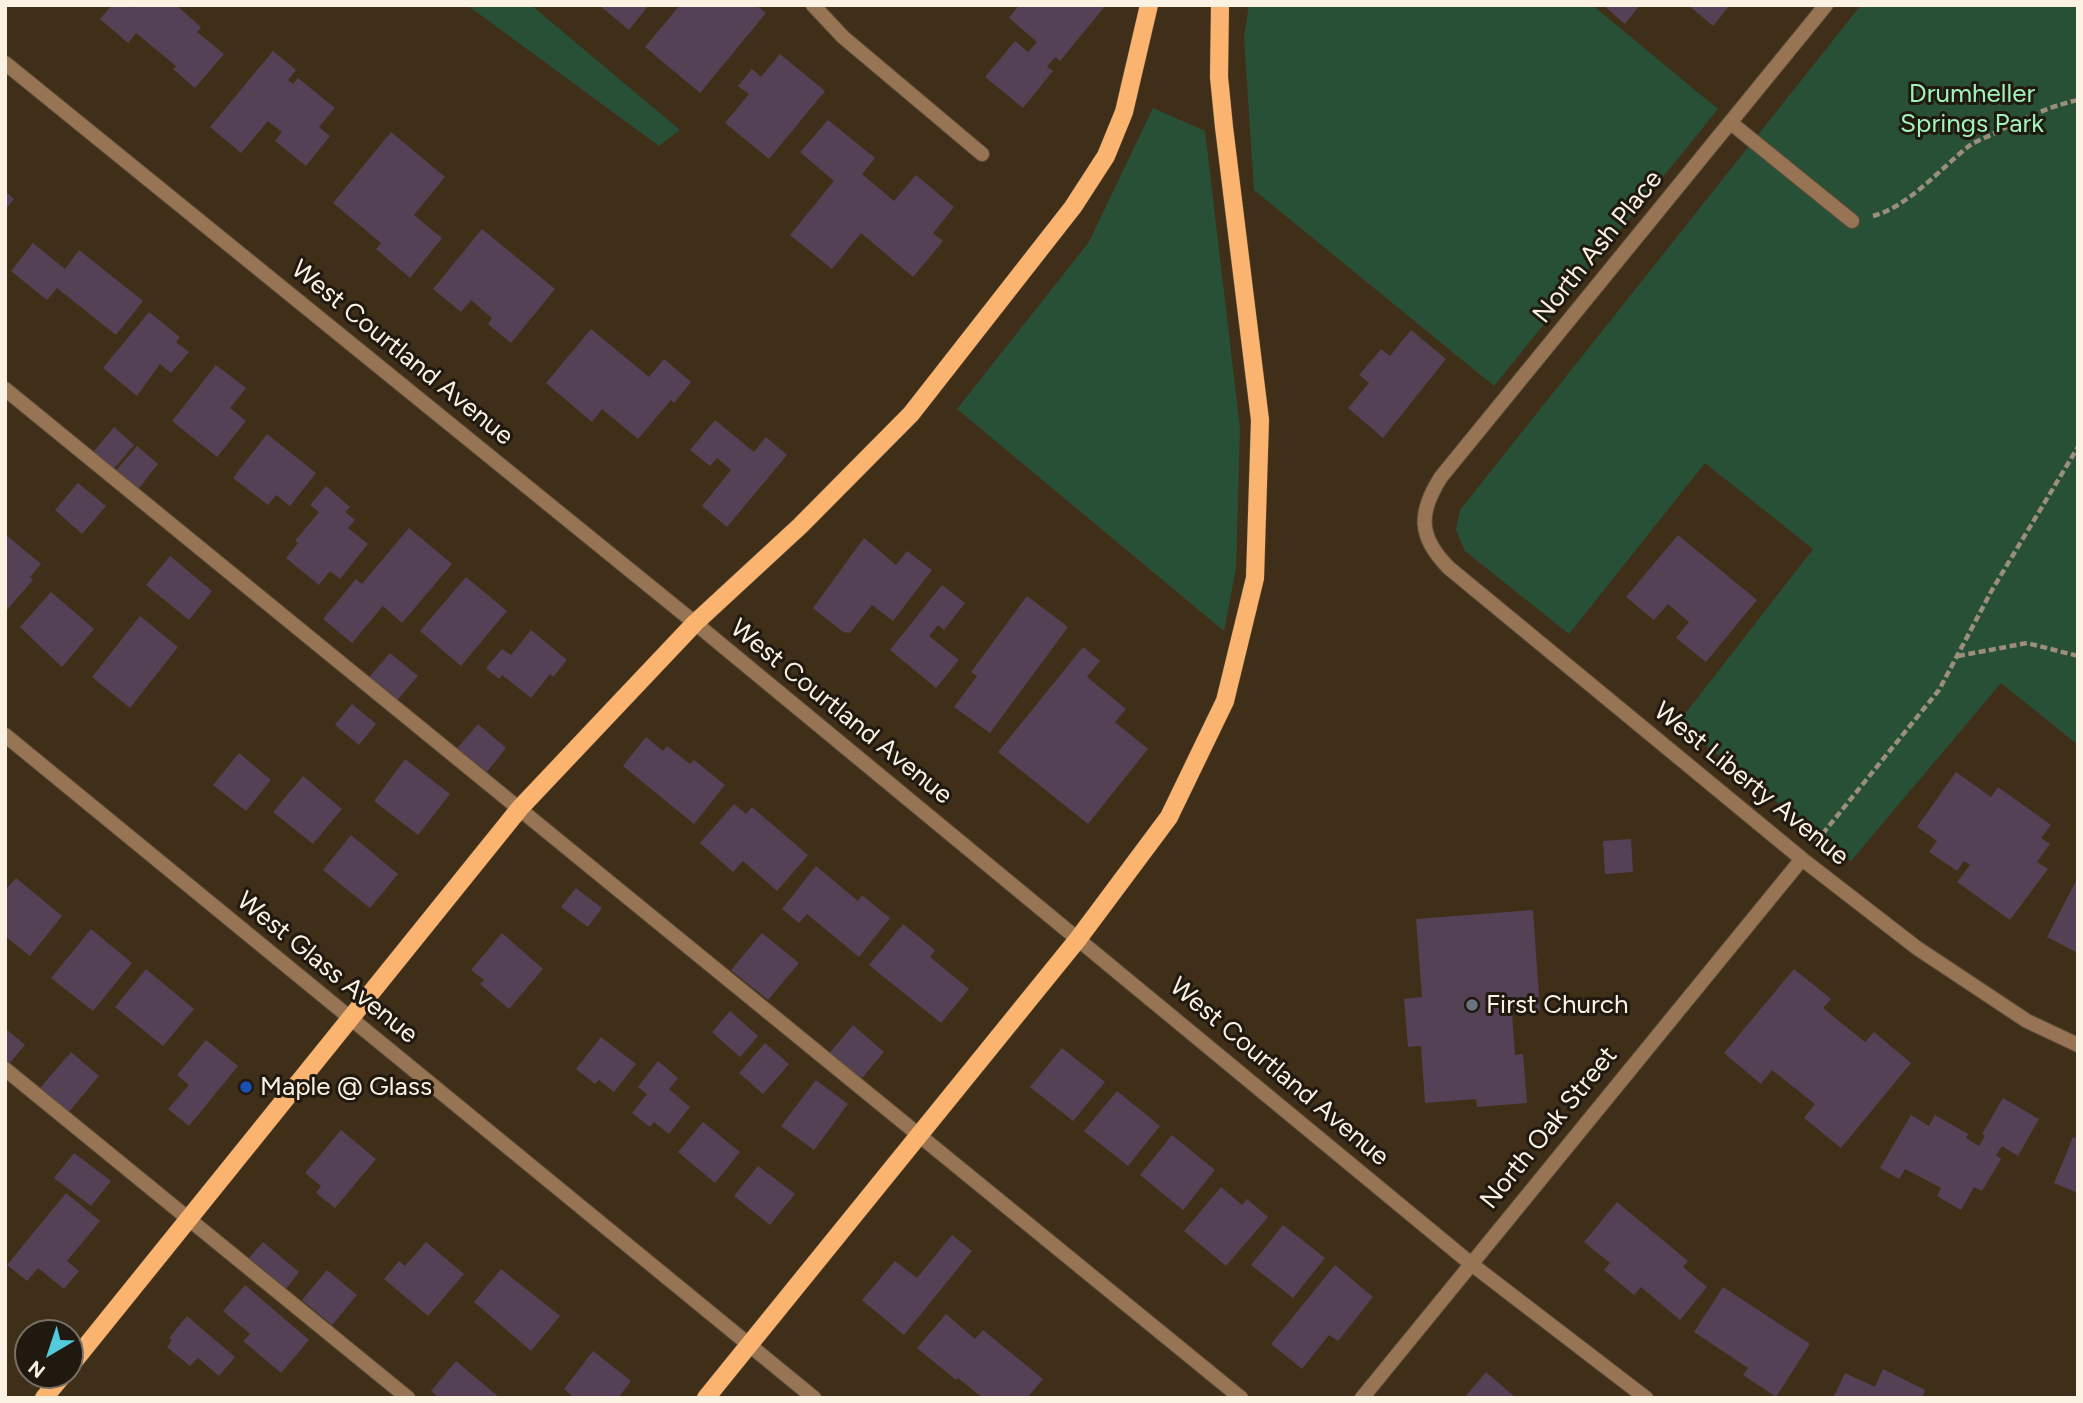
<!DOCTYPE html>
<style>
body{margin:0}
#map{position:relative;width:2083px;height:1403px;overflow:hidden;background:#3f2f19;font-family:Figtree,sans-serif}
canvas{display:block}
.frame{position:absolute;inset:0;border:7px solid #fcf2e4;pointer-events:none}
.north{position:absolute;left:14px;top:1319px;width:70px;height:70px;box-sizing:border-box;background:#20190f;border:2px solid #787064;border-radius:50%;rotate:219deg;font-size:19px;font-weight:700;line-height:28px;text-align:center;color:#fcf2e4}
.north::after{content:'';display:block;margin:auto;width:24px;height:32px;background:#54cadd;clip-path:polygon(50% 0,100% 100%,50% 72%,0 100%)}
</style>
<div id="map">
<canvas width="2083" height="1403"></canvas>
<div class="frame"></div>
<div class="north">N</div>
</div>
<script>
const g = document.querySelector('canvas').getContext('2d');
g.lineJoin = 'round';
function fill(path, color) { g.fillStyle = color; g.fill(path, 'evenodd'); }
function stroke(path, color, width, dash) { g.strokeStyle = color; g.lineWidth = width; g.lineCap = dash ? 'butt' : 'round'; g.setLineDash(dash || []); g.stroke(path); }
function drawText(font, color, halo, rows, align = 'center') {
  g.font = font + ' Figtree,sans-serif'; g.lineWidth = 6; g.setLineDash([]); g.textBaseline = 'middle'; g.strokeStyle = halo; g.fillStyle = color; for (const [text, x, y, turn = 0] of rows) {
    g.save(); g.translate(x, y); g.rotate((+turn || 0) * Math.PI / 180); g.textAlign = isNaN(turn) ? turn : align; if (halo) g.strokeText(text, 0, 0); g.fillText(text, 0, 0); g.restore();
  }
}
const green = new Path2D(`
 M467,5H531L680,130L659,146Z
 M1249,5H1592L1718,109L1494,386L1254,190L1244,37Z
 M1861,5H2078V745L2001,683L1851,861L1678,723L1813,549L1705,463L1569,634L1465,551L1456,530L1460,510Z
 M1153,108L1205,131L1240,428L1236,568L1224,631L957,409L1089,242Z`);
const building = new Path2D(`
 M112,5H129L132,8L133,5H176L201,27L197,32L224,54L195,88L173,69L176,66L136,33L128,43L100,19Z
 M599,5H649L629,30Z
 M680,5H756L766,13L700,93L645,47Z
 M1019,5H1106L1060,61L1055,57L1047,67L1053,71L1023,108L985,77L1015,41L1028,52L1037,42L1009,18Z
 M1603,5H1640L1625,24Z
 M1688,5H1730L1713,26Z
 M273,51L296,70L288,80L293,84L298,78L335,108L319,127L330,136L306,166L275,141L282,132L268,121L241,153L210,127Z
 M780,54L825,91L769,159L725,123L749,94L738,86L752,69L761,77Z
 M828,120L875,158L862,174L894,201L916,175L954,207L933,233L943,241L913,277L861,233L832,269L790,235L834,181L800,152Z
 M391,132L445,177L414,215L442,238L410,278L376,249L381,243L333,203Z
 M5,191L14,199L5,210Z
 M482,229L555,289L511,343L488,324L492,318L471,300L461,312L433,289Z
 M33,243L65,269L79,250L143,301L116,335L57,288L47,300L11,271Z
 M149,312L180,337L176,342L189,352L171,373L160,364L137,396L103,368Z
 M591,329L649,377L664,359L691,382L674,403L671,400L638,439L602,409L592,422L546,383Z
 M1411,330L1446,359L1383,438L1348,408L1369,383L1359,375L1381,349L1390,356Z
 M216,365L246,388L230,408L246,421L217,457L172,421Z
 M715,420L754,452L766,437L787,455L727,527L702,506L731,470L717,458L710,466L690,450Z
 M114,427L134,445L112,471L91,455Z
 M267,434L316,473L290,506L276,495L268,505L233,478Z
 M137,446L158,464L136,492L113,474Z
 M78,483L106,506L82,534L55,510Z
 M326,486L350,507L345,512L355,520L348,528L368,544L340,579L330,571L319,585L286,558L298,543L295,541L319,512L310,505Z
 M409,528L452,564L402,623L383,606L352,643L323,619L356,579L362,584Z
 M5,534L41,564L30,577L33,580L5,612Z
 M1678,535L1757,600L1706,662L1676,638L1689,622L1668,604L1654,620L1626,597Z
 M864,538L896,565L907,551L932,570L893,621L872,605L850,633L843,632L813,608Z
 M170,556L212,591L189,620L146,585Z
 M466,577L507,611L461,666L420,631Z
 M942,585L965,603L944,630L938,625L929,636L959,660L936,688L890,650Z
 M51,592L94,629L62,667L20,627Z
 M1027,596L1068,627L990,733L954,707L977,676L971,672Z
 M140,616L178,647L130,708L92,677Z
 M531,630L567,660L553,677L550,674L531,698L502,675L499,679L486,668L502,649L511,655Z
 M1083,647L1100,661L1087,677L1126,709L1115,722L1148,749L1088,824L998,752Z
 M390,653L418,676L393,705L365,682Z
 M352,704L376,724L359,745L335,725Z
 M478,724L506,748L483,777L454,752Z
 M646,737L663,751L667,746L690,764L694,760L725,785L694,824L623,766Z
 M239,753L271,780L246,811L213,785Z
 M405,759L450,794L418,835L374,801Z
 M1956,772L1991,797L1998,787L2051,825L2041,838L2050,844L2037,862L2048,869L2010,920L1957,882L1970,865L1964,861L1957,871L1929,852L1937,841L1917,827Z
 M303,776L342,809L313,844L273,812Z
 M734,804L746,814L752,807L808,855L777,891L743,861L733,872L700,843Z
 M351,835L398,874L370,908L323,870Z
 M1631,839L1633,872L1605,874L1603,841Z
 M816,866L858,901L862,895L890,918L859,957L807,914L799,923L782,909Z
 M2078,877V953L2047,937Z
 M16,878L62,916L30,956L5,936V890Z
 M576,888L602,908L588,927L561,907Z
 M1533,910L1540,1011L1512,1013L1515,1055L1523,1054L1527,1103L1477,1107L1476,1099L1425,1103L1421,1046L1408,1047L1404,999L1422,997L1416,919Z
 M903,924L935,950L930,957L969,989L941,1023L869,965Z
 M91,929L132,963L93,1011L51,978Z
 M502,933L543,969L509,1009L480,984L484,980L471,970Z
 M762,933L799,963L768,1000L731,970Z
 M146,969L194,1009L163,1046L115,1007Z
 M1794,969L1831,999L1823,1008L1865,1042L1874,1032L1911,1063L1841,1148L1804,1118L1815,1104L1772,1070L1761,1084L1724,1053Z
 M730,1011L758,1036L740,1057L712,1032Z
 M853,1025L884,1052L857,1084L826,1057Z
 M5,1028L25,1045L9,1064L5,1062Z
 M601,1037L636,1064L614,1092L599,1080L595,1084L576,1069Z
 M206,1040L238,1066L189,1126L168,1109L189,1085L177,1075Z
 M765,1043L789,1064L763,1094L739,1073Z
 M1062,1048L1105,1082L1073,1121L1030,1087Z
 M71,1052L99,1076L68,1113L40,1088Z
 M658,1061L678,1078L669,1089L690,1107L669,1134L654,1122L650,1127L632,1113L647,1094L638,1087Z
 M816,1080L848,1104L814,1150L781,1126Z
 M1117,1091L1160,1126L1128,1166L1084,1131Z
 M2003,1098L2039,1119L2018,1156L2002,1146L1996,1155L2001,1159L1982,1191L1974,1187L1961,1210L1937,1196L1941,1188L1905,1169L1899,1179L1880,1168L1911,1115L1929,1126L1935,1115L1968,1134L1966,1138L1979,1146L1985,1136L1982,1134Z
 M703,1122L740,1152L715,1183L678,1152Z
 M341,1130L376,1159L335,1208L316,1193L321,1186L305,1173Z
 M1172,1135L1215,1170L1183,1210L1140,1175Z
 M2073,1137L2078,1139V1193L2054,1183Z
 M74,1153L111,1181L91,1206L54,1178Z
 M758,1166L795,1194L770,1225L734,1196Z
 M1221,1187L1242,1205L1247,1199L1268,1217L1226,1266L1184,1231Z
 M66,1193L100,1221L67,1261L79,1271L64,1289L38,1268L27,1281L7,1265Z
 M1617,1202L1688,1261L1683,1267L1707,1287L1680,1320L1641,1287L1634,1295L1604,1270L1610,1263L1584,1242Z
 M1283,1225L1325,1258L1293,1298L1251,1265Z
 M952,1235L972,1251L904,1335L862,1300L895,1261L917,1278Z
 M263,1242L299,1272L286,1289L249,1258Z
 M426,1242L464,1274L428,1316L384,1279L399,1261L405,1266Z
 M1335,1265L1373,1297L1338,1341L1329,1335L1302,1369L1271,1344Z
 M501,1269L560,1316L531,1351L474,1302Z
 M327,1270L357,1295L332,1325L302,1300Z
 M245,1285L309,1340L281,1373L243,1341L250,1334L223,1311Z
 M1723,1287L1810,1344L1776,1397L1743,1375L1748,1368L1694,1332Z
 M946,1314L975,1339L983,1330L1043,1379L1027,1398H983L958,1378L956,1380L917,1348Z
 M187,1316L235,1357L219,1376L198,1358L190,1366L167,1347L172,1340L169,1338Z
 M593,1351L631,1381L618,1398H574L564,1389Z
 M456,1361L500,1398H439L431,1391Z
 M1883,1369L1925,1390L1922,1398H1833L1845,1373L1875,1387Z
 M1486,1372L1516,1398H1464Z`);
const path = new Path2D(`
 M1873,216C1908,207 1941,168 1969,146C1976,141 1985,138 1993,134C2020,120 2047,107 2078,100
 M1958,656L2027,643L2078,656
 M1816,842L1939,690L1992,590L2078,447`);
const service = new Path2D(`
 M5,389L1241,1398
 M5,1069L408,1398`);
const minor = new Path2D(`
 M813,5L843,37L982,154
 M1826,5L1441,477C1418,513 1418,537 1449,568L1802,859L1917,948L2027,1021L2078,1045
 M5,63L695,623L1470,1263L1646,1398
 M1731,123L1852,221
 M5,735L814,1398
 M1362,1398L1802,859`);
const primary = new Path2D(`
 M70,1366L520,808L695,623L800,526L911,414L1073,207L1106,156L1124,112L1149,5
 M44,1398L63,1375
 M706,1398L1078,939L1169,817L1225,701L1255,578L1260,420L1224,127L1219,77L1220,5`);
const markers = [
 [1472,1005,7,"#6b7280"],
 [246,1087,7,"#1a4fb4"]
];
const parkNames = [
 ["Drumheller",1972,94],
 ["Springs Park",1972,124]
];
const streetNames = [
 ["North Ash Place",1598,247,-51],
 ["West Courtland Avenue",402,353,39],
 ["West Courtland Avenue",841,712,39],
 ["West Liberty Avenue",1751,784,39],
 ["West Glass Avenue",327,968,39],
 ["West Courtland Avenue",1279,1072,40],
 ["North Oak Street",1549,1128,-51]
];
const poiNames = [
 ["First Church",1486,1005],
 ["Maple @ Glass",260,1087]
];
fill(green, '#285036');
fill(building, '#544155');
stroke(service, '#5d4e39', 16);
stroke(minor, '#5d4e39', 16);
stroke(primary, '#5d4e39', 19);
stroke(path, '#9b8e7b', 4.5, [7, 3.5]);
stroke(service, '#977454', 14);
stroke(minor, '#977454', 14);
stroke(primary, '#fbb370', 18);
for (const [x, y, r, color] of markers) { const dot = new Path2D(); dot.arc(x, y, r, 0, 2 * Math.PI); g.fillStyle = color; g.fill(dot); stroke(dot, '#20190f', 2.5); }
drawText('26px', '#a1f2bc', '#20190f', parkNames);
drawText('26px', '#fcf2e4', '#20190f', streetNames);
drawText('26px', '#fcf2e4', '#20190f', poiNames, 'left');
</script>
